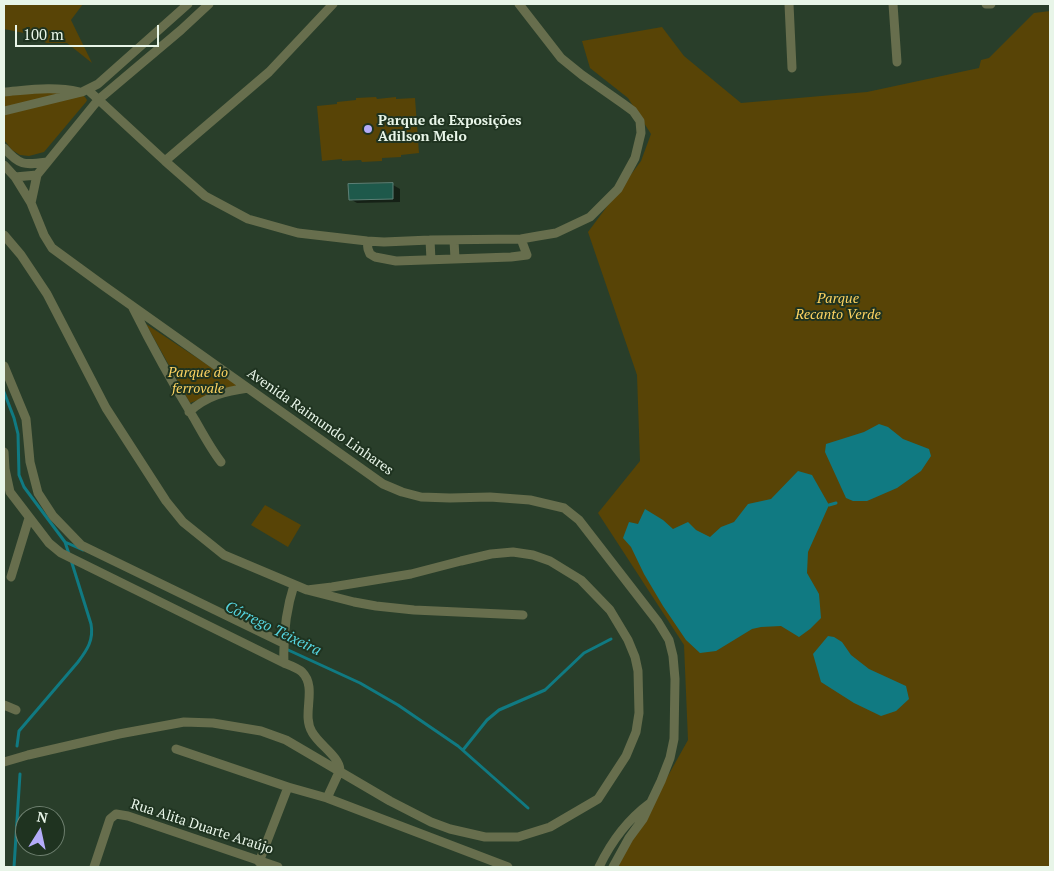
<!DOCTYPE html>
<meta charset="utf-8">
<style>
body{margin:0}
#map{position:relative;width:1054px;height:871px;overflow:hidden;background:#293e2a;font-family:"PT Serif",serif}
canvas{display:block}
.frame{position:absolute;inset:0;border:5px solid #e8f5e8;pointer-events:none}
.north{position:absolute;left:15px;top:806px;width:50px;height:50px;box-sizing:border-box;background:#1f3320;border:1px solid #6f8170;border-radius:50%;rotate:10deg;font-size:14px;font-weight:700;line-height:20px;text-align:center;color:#e8f5e8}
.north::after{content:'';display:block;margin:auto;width:18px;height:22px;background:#b4acf9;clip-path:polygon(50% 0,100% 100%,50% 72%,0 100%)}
.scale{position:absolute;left:15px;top:25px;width:144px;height:22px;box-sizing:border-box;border:2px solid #e8f5e8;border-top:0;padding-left:6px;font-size:15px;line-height:18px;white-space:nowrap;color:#e8f5e8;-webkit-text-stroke:4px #1f3320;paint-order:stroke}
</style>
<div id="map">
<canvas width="1054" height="871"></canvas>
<div class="frame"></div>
<div class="north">N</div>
<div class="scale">100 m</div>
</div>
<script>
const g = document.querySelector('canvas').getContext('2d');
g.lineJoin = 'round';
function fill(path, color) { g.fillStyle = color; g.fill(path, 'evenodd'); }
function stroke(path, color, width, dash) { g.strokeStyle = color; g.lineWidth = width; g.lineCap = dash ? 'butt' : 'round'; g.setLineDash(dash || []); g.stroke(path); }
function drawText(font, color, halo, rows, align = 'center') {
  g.font = font + ' "PT Serif",serif'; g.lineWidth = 4; g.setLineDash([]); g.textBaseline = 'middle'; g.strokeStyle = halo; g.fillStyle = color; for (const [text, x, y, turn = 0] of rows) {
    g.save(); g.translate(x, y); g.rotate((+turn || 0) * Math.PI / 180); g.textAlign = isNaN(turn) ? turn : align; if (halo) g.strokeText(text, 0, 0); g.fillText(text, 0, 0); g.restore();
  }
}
const green = new Path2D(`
 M4,4H83L71,20L92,63L67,43H46L39,36L4,29Z
 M1050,11V867H617L688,740L684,645L598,513L640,461L637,375L588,232L641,161L651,134L628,98L590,68L582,41L662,27L684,56L741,103L867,92L979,68L981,60L989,58L1034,13Z
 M49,92L67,94L4,107V94Z
 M82,95L85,97L87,100L86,102L44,152L29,156L20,155L12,150L4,140V112Z
 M376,97L377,99L396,97V99L415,98L419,153L401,155V157L382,158V161L362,162L361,160L342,161V159L322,161L317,106L337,104V102L356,100V98Z
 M146,324L238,385L190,403Z
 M265,505L301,525L288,547L251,525Z`);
const water = new Path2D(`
 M879,424L888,427L903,439L929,449L931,456L921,471L897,488L867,501H853L846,498L825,452L826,444L864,432Z
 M798,471L812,475L829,505L808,552L807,573L819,594L821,618L810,629L799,637L781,626L761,627L752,629L716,651L700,653L686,640L663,606L644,574L631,547L623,538L629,522L638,524L645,509L663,520L673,529L688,522L696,530L710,537L721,527L734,522L748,504L771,499Z
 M828,636L834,637L842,642L851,655L869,669L906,686L909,699L896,711L881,716L854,703L821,682L813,654Z`);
const shadow = new Path2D(`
 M393,185L400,189V202L357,203L350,199Z`);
const stream = new Path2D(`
 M4,392L14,418L18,434L19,475L24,487L65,542L69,554
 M829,505L836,503
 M65,542L83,550
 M286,649L360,683L398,705L458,746L528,808
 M17,746L19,731L78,662C87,650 94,640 91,624L71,560
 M463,750L487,720L499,710L545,690L584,653L611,639
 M14,867L20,774`);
const building = new Path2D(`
 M393,183V199L349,200L348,184Z`);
const minor = new Path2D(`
 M789,4L792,68
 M893,4L897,62
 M986,4H991
 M88,90L165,161L205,196L248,219L298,233L367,241L384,242L430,240L521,239L538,236L556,233L590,217L618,189L635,158L641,133L640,121L633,111L622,103L582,75L561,58L519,4
 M4,92C29,90 54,86 79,92
 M4,111L82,92L98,84L188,4
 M4,148C20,166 24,165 47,162
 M165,161L269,72L333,4
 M4,165L15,177L31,203L44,235L52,248L104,286L383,484L402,492L421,497L450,498L490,497L530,500L564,508L579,520L658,622L669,640L673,656L675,679L674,739L670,758L661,781L643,819L629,838L613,867
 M15,177L37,175
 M31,203L37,175L98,100L181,30L209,4
 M4,235L21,255L47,294L106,408L166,501L183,522L224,555L307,590L354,602L376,606L414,610L523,615
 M430,240L431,260
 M454,240L455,259
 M367,241L368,249L370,254L375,257L396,261L511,257L527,255L521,239
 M133,308C152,346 173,384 195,420C203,434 211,449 221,462
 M4,366L26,419L30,462L38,493L53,516L81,545L283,643
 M189,412C206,396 226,391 248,388
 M4,452L5,469L10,492L49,543L61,553L284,663
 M11,577L29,518
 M294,585C286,610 283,636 284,663C289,665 298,668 302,672C318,688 301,714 312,732C319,745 339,756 340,770L327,798
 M4,705L16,710
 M176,749L288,787L327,798L508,867
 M4,762L28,755L119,734L184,722L213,723L261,731L286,740L390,801L431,822L450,829L485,837H518L550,827L598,799L626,756L636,732L639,713L638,671L635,657L628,640L610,610L581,580L550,561L533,555L513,552L491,554L461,561L411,574L332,587L307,590
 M259,862L288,787
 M94,867L110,819L116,814L128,816L278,867
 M599,867C611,842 627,820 650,803`);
const markers = [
 [368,129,5,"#b4acf9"]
];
const poiNames = [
 ["Parque de Exposições",378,121],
 ["Adilson Melo",378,137]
];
const parkNames = [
 ["Parque",838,299],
 ["Recanto Verde",838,315],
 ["Parque do",198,373],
 ["ferrovale",198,389]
];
const streetNames = [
 ["Avenida Raimundo Linhares",320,422,35],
 ["Rua Alita Duarte Araújo",202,827,18]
];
const waterNames = [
 ["Córrego Teixeira",273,629,26]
];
fill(green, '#584406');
fill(water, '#107a82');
fill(shadow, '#0007');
stroke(stream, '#107a82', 3);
fill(building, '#1e594b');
stroke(building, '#5d8076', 1);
stroke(minor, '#676e4d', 9);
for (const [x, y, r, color] of markers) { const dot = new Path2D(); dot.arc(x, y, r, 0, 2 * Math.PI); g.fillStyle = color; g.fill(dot); stroke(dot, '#1f3320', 2); }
drawText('bold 14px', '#e8f5e8', '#1f3320', poiNames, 'left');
drawText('italic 14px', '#fed462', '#1f3320', parkNames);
drawText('14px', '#e8f5e8', '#1f3320', streetNames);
drawText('italic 15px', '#55d3de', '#1f3320', waterNames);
</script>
